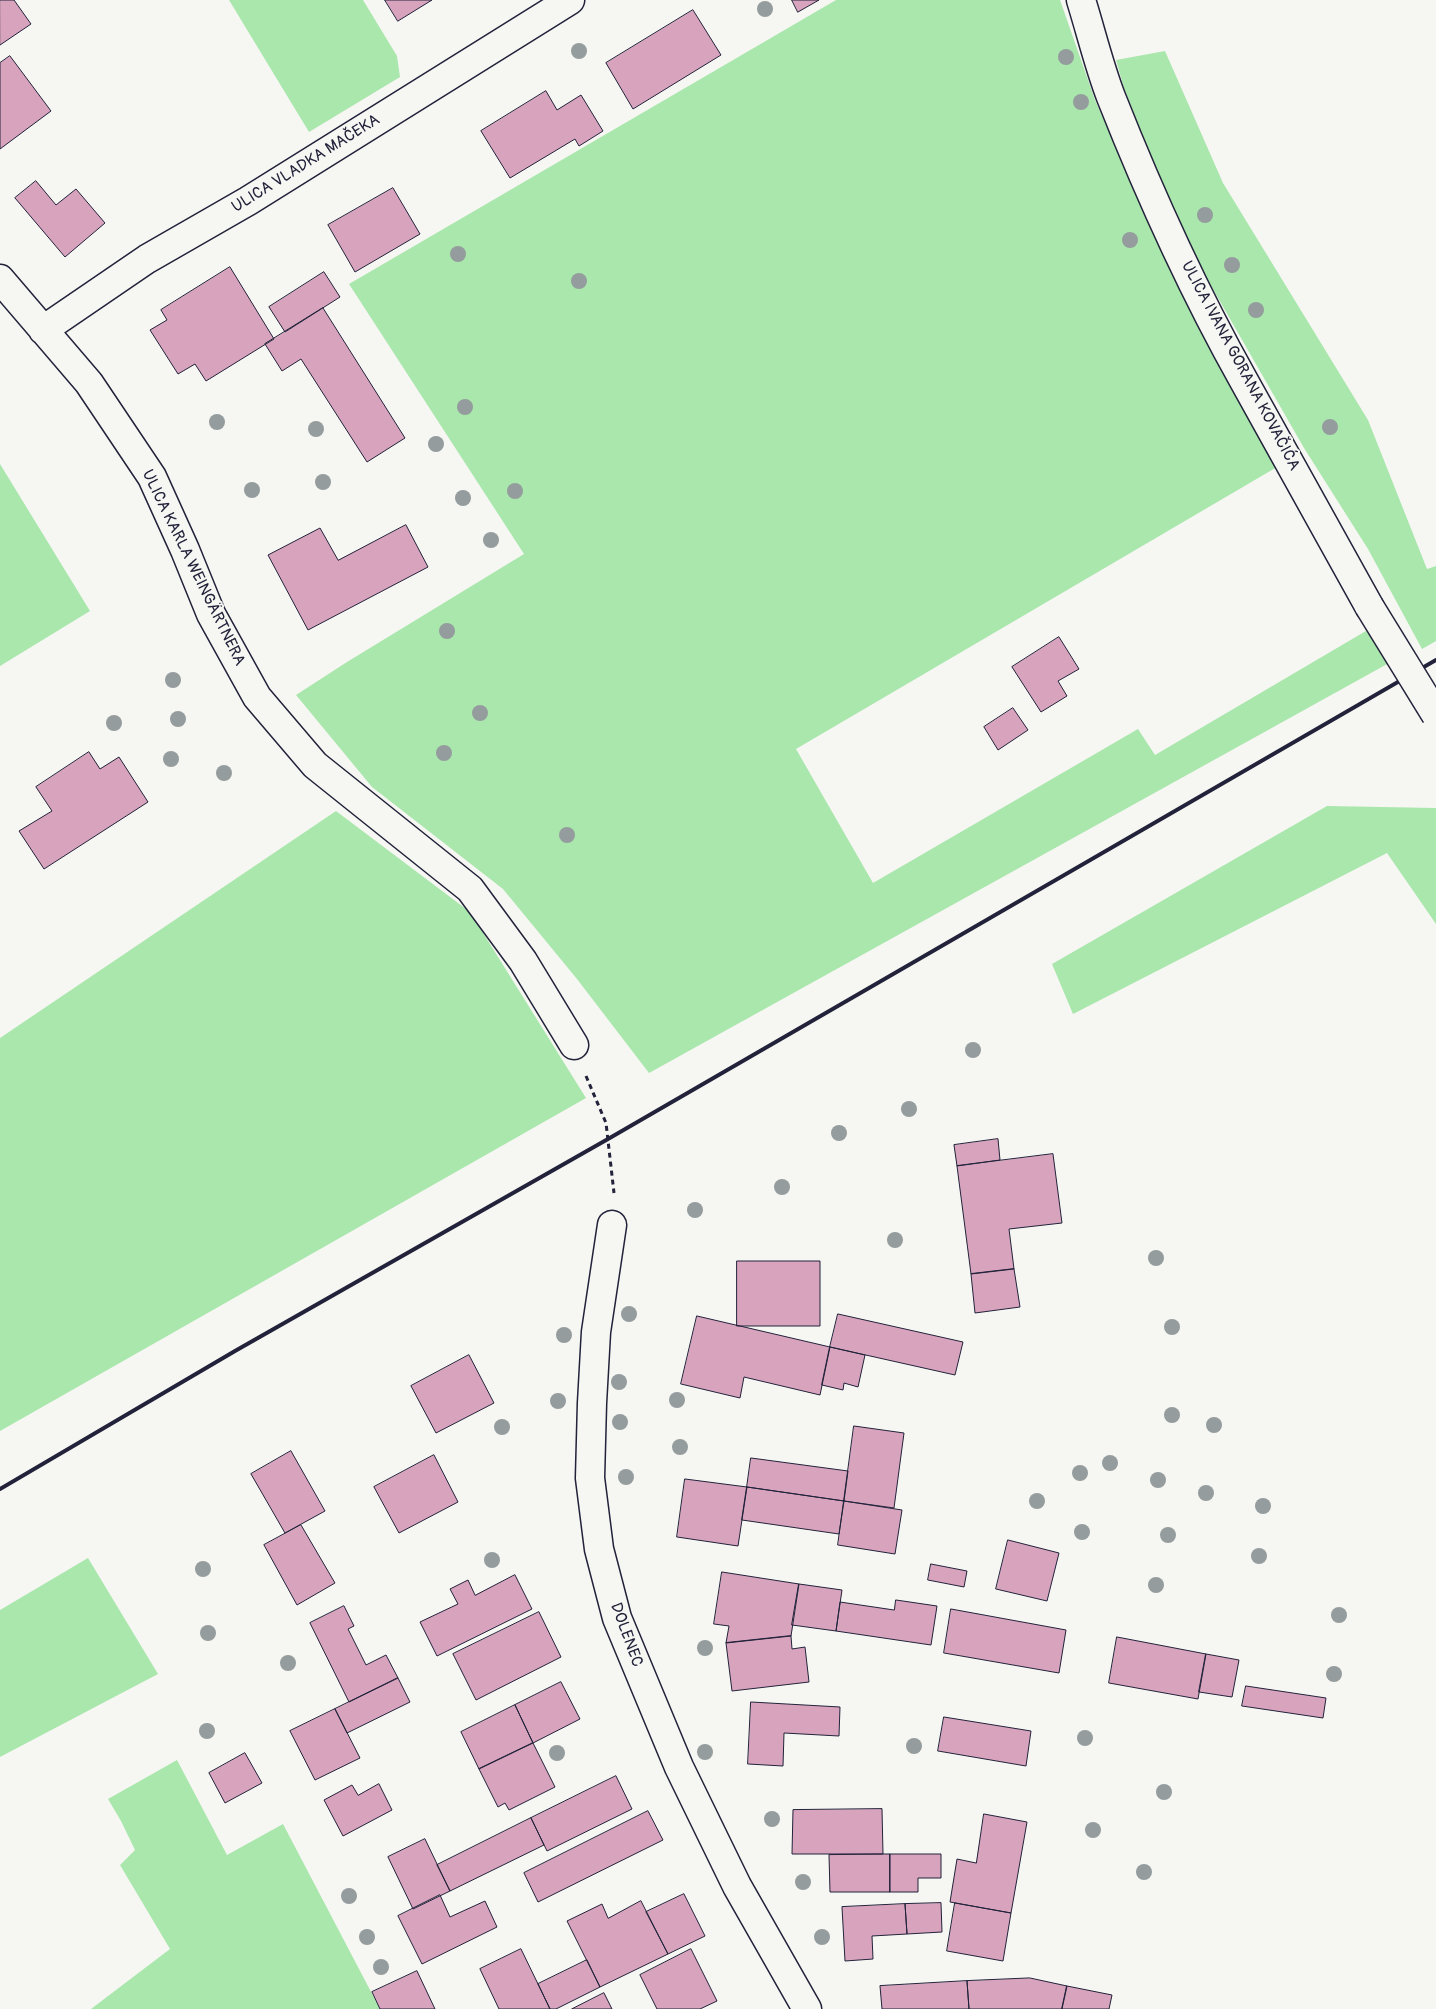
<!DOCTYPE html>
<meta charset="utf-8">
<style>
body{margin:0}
canvas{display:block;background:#f6f6f2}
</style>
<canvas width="1436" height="2009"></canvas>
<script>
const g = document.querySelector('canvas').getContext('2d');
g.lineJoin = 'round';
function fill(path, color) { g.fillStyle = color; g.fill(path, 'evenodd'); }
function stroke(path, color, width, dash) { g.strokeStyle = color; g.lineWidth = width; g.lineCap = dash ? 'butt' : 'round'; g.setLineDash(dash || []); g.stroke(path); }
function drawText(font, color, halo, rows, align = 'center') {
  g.font = font + ' Pangolin,sans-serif'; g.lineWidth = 4; g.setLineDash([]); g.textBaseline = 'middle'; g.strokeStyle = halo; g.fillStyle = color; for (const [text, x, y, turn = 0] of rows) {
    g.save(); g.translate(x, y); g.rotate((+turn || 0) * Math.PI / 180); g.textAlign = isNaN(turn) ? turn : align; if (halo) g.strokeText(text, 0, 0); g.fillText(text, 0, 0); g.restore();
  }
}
const green = new Path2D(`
 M229,0H363L397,56L400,77L309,132Z
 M836,0H1060L1095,100L1173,276L1231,388L1277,467L796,749L873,883L1138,729L1155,755L1371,628L1389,663L649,1073L577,979L503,889L372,787L296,695L347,662L524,554L349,284Z
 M1165,51L1223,183L1368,420L1427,569L1436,566V641L1422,649L1368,549L1304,448L1198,263L1157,172L1124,88L1116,60Z
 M0,464L90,611L0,666Z
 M1327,806L1436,808V924L1387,853L1073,1014L1052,964Z
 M336,811L470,912L586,1098L0,1431V1038Z
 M88,1558L158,1674L0,1757V1610Z
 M177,1760L227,1855L283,1824L380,2009H91L170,1949L120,1865L135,1850L121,1821L108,1799Z`);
const building = new Path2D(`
 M0,0H14L31,24L0,45Z
 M385,0H432L398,21Z
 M792,0H819L798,12Z
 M693,10L721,55L633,109L606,63Z
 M10,56L51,111L0,149V63Z
 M546,91L557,110L581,95L603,131L579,146L575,139L510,178L481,131Z
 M36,181L56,205L76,189L105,223L65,257L15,198Z
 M393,188L420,234L355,272L328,225Z
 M230,267L274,339L206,381L195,364L178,374L150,330L167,320L161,310Z
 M324,272L340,297L285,332L269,307Z
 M323,308L405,438L367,462L301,359L282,371L265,344Z
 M406,525L428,567L308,630L268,555L320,528L338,560Z
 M1059,637L1079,669L1058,681L1067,696L1041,712L1012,667Z
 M1013,708L1028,730L998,750L984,727Z
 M89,752L100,769L119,757L148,802L44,869L19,831L52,811L36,787Z
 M998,1139L1000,1160L957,1166L954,1145Z
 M1053,1154L1062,1223L1009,1229L1014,1269L971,1274L957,1166Z
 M737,1261H820V1326H737Z
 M1014,1269L1020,1307L975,1313L971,1274Z
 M838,1314L963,1342L955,1375L830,1347Z
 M697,1316L830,1347L820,1395L744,1377L740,1398L681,1384Z
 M830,1347L865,1355L858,1387L844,1383L843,1390L822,1385Z
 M469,1355L494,1403L436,1433L411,1386Z
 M854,1426L904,1433L894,1508L844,1501Z
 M291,1451L325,1511L285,1533L251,1474Z
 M434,1455L458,1502L399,1533L374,1487Z
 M751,1458L848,1471L844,1501L747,1487Z
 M685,1479L747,1487L738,1546L677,1537Z
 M747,1487L844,1501L839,1534L742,1520Z
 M844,1501L902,1510L895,1554L838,1545Z
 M301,1525L335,1583L297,1605L264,1545Z
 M1008,1540L1059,1553L1047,1601L996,1589Z
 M931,1564L967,1571L964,1587L928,1580Z
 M722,1572L799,1584L791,1636L726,1643L729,1626L714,1624Z
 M515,1575L532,1609L437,1656L420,1622L458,1604L450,1589L468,1580L475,1595Z
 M799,1584L842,1590L836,1631L792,1625Z
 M896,1600L937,1606L931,1645L836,1631L840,1602L894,1610Z
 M344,1606L354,1626L348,1629L366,1665L386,1655L398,1678L349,1702L310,1623Z
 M951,1609L1066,1630L1059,1673L944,1653Z
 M539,1612L561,1657L476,1700L453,1654Z
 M791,1636L792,1649L805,1647L809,1682L732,1691L726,1643Z
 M1117,1637L1206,1654L1198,1699L1109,1683Z
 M1206,1654L1239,1660L1232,1697L1199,1692Z
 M398,1678L410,1702L347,1733L335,1709Z
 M561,1682L580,1719L533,1743L515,1705Z
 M1246,1686L1326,1698L1323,1718L1242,1706Z
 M751,1702L840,1707L839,1736L784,1733L783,1766L748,1764Z
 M515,1705L533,1743L479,1769L461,1732Z
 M335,1709L360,1758L315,1780L290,1731Z
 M944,1717L1031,1731L1026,1766L938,1751Z
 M533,1743L555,1787L509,1810L505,1803L498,1807L479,1769Z
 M245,1753L262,1783L225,1803L209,1773Z
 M616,1776L632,1809L547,1851L531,1818Z
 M379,1784L392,1810L343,1836L324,1800L352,1785L358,1795Z
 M882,1809L883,1854H792L793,1810Z
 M648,1811L663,1840L538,1902L524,1873Z
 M984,1814L1027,1822L1011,1913L950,1902L957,1859L976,1863Z
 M531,1818L544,1845L450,1891L437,1865Z
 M425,1839L450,1891L413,1909L388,1857Z
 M883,1854H890V1892H830L829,1855Z
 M890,1854H941V1878H918V1892H890Z
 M684,1894L705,1936L668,1954L646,1912Z
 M440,1895L450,1917L485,1901L497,1927L422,1964L398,1916Z
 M641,1901L668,1954L600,1987L567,1921L602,1904L608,1918Z
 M941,1903L942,1932L907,1934L905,1904Z
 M955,1903L1011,1913L1003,1961L947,1951Z
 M905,1904L907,1934L872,1936L873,1959L845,1961L842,1907Z
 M521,1949L538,1984L550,2009H499L480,1969Z
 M691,1949L717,2001L700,2009H657L640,1975Z
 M587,1960L600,1987L556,2009H550L538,1984Z
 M417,1971L435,2009H380L372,1992Z
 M1030,1978L1067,1986L1062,2009H969L967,1981Z
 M967,1981L969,2009H882L880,1986Z
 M1067,1986L1112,1995L1109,2009H1062Z
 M604,1993L612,2009H572Z`);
const path = new Path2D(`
 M586,1076L606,1123L614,1193`);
const street = new Path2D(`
 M1081,0C1091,32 1099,66 1111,97C1149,193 1194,292 1244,381C1285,456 1328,531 1369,606
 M0,279L89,383L152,477L185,550L211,614L257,697L315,765L470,889L523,961L574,1045
 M43,330L147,259L248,201L570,0
 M612,1225L596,1332L592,1403L590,1478L599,1549L617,1618L679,1767L737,1886L807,2009`);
const rail = new Path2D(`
 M0,1489L235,1351L608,1139L1436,660`);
const streetBridge = new Path2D(`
 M1369,606L1436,715`);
const trees = [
 [765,9],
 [579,51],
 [1066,57],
 [1081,102],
 [1205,215],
 [1130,240],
 [458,254],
 [1232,265],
 [579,281],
 [1256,310],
 [465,407],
 [217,422],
 [1330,427],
 [316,429],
 [436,444],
 [323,482],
 [252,490],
 [515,491],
 [463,498],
 [491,540],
 [447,631],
 [173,680],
 [480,713],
 [178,719],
 [114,723],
 [444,753],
 [171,759],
 [224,773],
 [567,835],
 [973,1050],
 [909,1109],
 [839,1133],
 [782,1187],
 [695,1210],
 [895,1240],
 [1156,1258],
 [629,1314],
 [1172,1327],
 [564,1335],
 [619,1382],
 [677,1400],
 [558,1401],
 [1172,1415],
 [620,1422],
 [1214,1425],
 [502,1427],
 [680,1447],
 [1110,1463],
 [1080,1473],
 [626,1477],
 [1158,1480],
 [1206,1493],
 [1037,1501],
 [1263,1506],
 [1082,1532],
 [1168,1535],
 [1259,1556],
 [492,1560],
 [203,1569],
 [1156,1585],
 [1339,1615],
 [208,1633],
 [705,1648],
 [288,1663],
 [1334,1674],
 [207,1731],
 [1085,1738],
 [914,1746],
 [705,1752],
 [557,1753],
 [1164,1792],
 [772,1819],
 [1093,1830],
 [1144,1872],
 [803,1882],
 [349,1896],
 [367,1937],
 [822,1937],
 [381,1967]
];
const streetNames = [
 ["ULICA VLADKA MAČEKA",306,164,-32],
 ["ULICA IVANA GORANA KOVAČIĆA",1240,366,62],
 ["ULICA KARLA WEINGÄRTNERA",193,568,64],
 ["DOLENEC",626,1635,70]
];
fill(green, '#aae7ad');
fill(building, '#d8a4bd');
stroke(building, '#22223b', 1);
stroke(street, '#22223b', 31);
stroke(path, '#22223b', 3, [5, 4]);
stroke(street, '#f6f6f2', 28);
stroke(rail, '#22223b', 4);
stroke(streetBridge, '#22223b', 31, []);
stroke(streetBridge, '#f6f6f2', 28);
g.fillStyle = '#949c9d';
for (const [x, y] of trees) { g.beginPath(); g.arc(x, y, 8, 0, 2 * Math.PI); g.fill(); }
drawText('16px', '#22223b', '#f6f6f2', streetNames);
</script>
